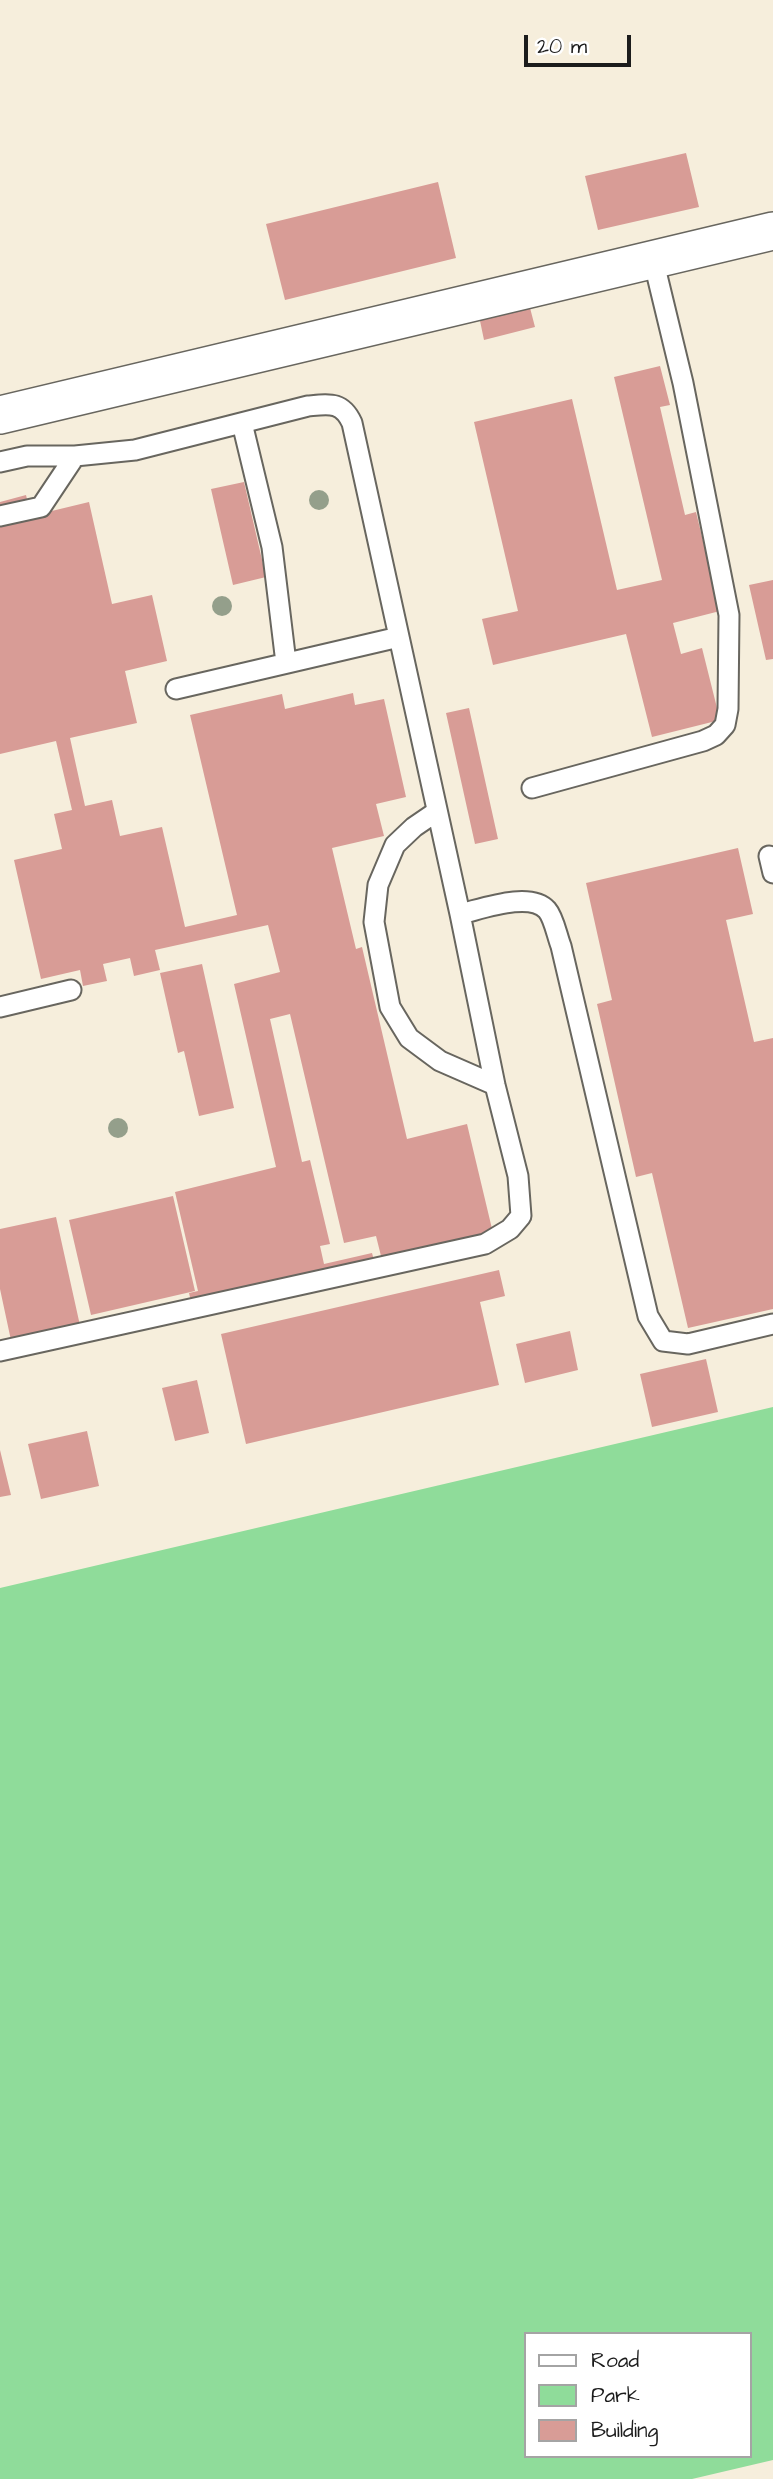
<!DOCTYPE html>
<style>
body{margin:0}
#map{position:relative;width:773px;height:2479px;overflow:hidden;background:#f6eedc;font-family:"Architects Daughter",sans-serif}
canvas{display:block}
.legend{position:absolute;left:524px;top:2332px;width:228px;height:126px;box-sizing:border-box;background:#fff;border:2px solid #a4a4a4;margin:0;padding:9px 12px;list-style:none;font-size:21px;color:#1c1c1c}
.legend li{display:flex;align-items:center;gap:14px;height:35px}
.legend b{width:35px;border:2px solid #a4a4a4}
.scale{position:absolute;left:524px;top:35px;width:107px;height:32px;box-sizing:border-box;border:4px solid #1c1c1c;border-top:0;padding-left:9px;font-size:21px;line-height:24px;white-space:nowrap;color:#1c1c1c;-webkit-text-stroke:5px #fff;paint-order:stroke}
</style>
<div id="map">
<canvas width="773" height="2479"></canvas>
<ul class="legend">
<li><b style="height:9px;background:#fff"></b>Road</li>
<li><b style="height:19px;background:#8fdc9a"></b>Park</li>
<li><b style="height:19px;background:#d89c96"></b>Building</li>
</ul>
<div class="scale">20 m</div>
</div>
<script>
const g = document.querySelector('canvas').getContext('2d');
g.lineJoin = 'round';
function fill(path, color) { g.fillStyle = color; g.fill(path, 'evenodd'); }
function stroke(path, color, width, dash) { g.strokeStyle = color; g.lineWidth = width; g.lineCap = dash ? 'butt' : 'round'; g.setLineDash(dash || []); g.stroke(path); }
const green = new Path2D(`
 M773,1407V2460L692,2479H0V1588ZM526,2334H750V2456H526Z`);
const building = new Path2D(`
 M686,153L699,207L598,230L585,176Z
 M438,182L456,258L285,300L266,224Z
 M529,304L535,327L484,340L479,316Z
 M660,366L670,405L660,407L685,515L696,512L720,611L673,623L681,654L702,648L720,720L652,737L626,634L493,665L482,619L518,611L474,422L572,399L617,590L662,580L614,377Z
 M244,482L266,577L233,585L211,489Z
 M26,495L31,516L89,502L112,604L152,595L167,661L125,671L137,723L70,738L85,806L112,800L120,836L162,827L185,927L237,915L190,715L282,694L285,709L353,693L355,705L384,699L406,797L376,804L384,836L332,848L356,949L362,947L407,1139L467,1124L493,1233L382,1260L376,1236L344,1243L290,1014L270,1019L302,1162L310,1160L330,1244L320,1246L324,1264L372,1253L375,1264L192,1306L189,1293L198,1291L175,1192L276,1167L234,984L280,972L268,925L155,950L160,970L134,976L130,958L103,964L107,981L83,986L80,970L41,979L14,860L62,849L54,814L72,810L56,741L0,754V502Z
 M773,580V659L766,660L749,585Z
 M469,708L498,839L475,844L446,713Z
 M738,848L753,914L726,920L754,1042L773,1038V1309L688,1328L652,1173L636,1177L597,1004L612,1000L586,883Z
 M202,964L234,1108L199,1116L184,1051L178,1053L160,973Z
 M173,1196L195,1291L91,1315L69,1220Z
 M56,1217L81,1330L12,1345L0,1289V1229Z
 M499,1270L505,1296L480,1302L499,1385L246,1444L221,1334Z
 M570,1331L578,1370L525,1383L516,1344Z
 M706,1359L718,1412L652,1427L640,1374Z
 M197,1380L209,1433L175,1441L162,1388Z
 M87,1431L99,1486L41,1499L28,1444Z
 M0,1450L11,1495L0,1497Z`);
const service = new Path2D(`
 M242,423L272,547L286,663
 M0,462L27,456H75L135,450L308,406C329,404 342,401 352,423L460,914L495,1085L518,1176L521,1216L510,1229L485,1244L0,1351
 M0,516L41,507L75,456
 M176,689L399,637
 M532,788L703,741L716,735L725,725L728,709L729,615L683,383L653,259
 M436,812L414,827L395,845L378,885L374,922L390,1007L409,1038L440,1061L495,1085
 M769,856L773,873
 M460,914C482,909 530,891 547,910C554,918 557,936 561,946L648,1316L663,1341L688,1344L773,1324
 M0,1007L71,990`);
const minor = new Path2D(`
 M0,415L773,231`);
const trees = [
 [319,500],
 [222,606],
 [118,1128]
];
fill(green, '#8fdc9a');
fill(building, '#d89c96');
stroke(service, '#68665f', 23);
stroke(minor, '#68665f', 40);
stroke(service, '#fff', 19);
stroke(minor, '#fff', 37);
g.fillStyle = '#949f8b';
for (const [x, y] of trees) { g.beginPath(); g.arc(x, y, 10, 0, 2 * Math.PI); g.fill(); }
</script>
